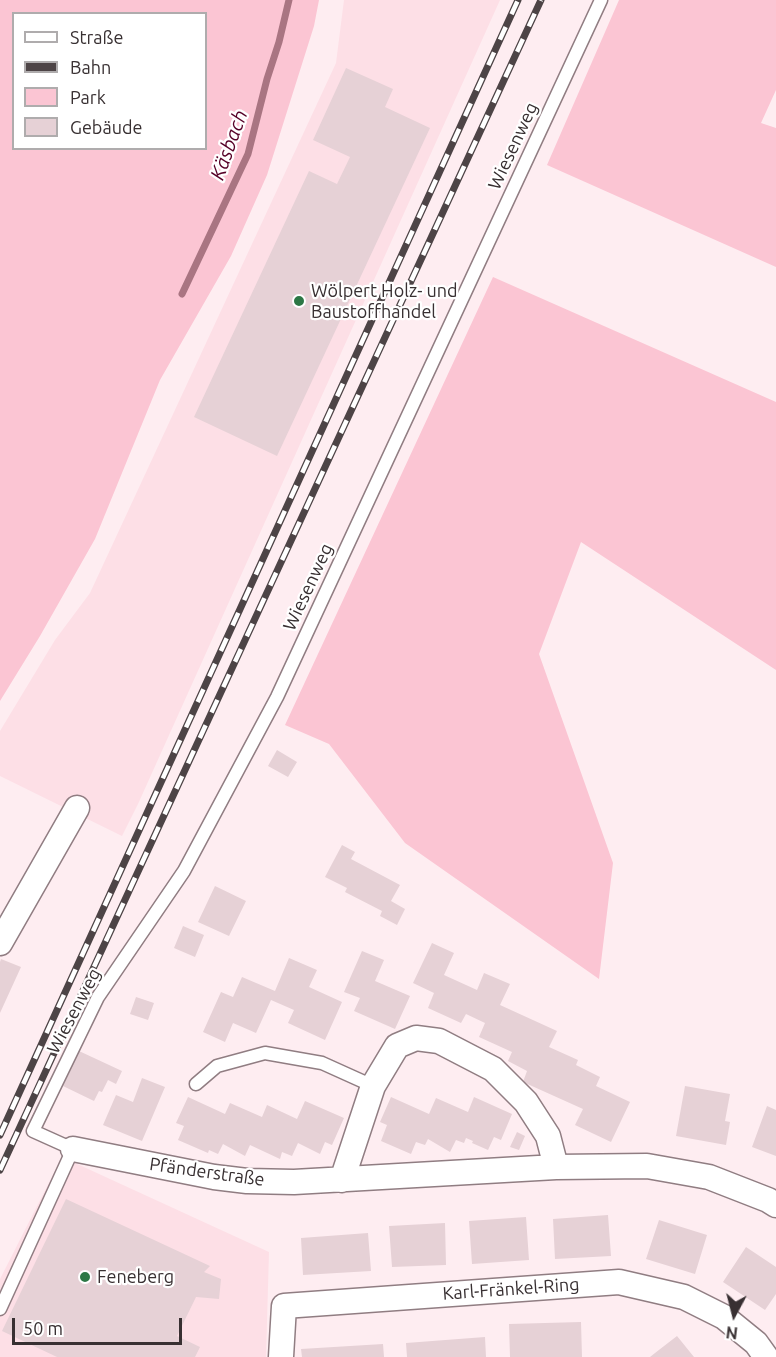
<!DOCTYPE html>
<meta charset="utf-8">
<style>
body{margin:0}
#map{position:relative;width:776px;height:1357px;overflow:hidden;background:#feedf1;font-family:Ubuntu,sans-serif}
canvas{display:block}
.legend{position:absolute;left:12px;top:12px;width:195px;height:138px;box-sizing:border-box;background:#fff;border:2px solid #afacad;margin:0;padding:8px 10px;list-style:none;font-size:18px;color:#383032}
.legend li{display:flex;align-items:center;gap:12px;height:30px}
.legend b{width:30px;border:2px solid #afacad}
.north{position:absolute;left:704px;top:1285px;width:60px;height:60px;-webkit-text-stroke:4px #fff;paint-order:stroke;rotate:187deg;font-size:16px;font-weight:700;line-height:24px;text-align:center;color:#383032}
.north::after{content:'';display:block;margin:auto;width:21px;height:27px;background:#383032;clip-path:polygon(50% 0,100% 100%,50% 72%,0 100%)}
.scale{position:absolute;left:12px;top:1318px;width:170px;height:27px;box-sizing:border-box;border:3px solid #383032;border-top:0;padding-left:8px;font-size:18px;line-height:21px;white-space:nowrap;color:#383032;-webkit-text-stroke:4px #fff;paint-order:stroke}
</style>
<div id="map">
<canvas width="776" height="1357"></canvas>
<ul class="legend">
<li><b style="height:8px;background:#fff"></b>Straße</li>
<li><b style="height:8px;background:#4d4446"></b>Bahn</li>
<li><b style="height:16px;background:#fbc5d3"></b>Park</li>
<li><b style="height:16px;background:#e6d1d6"></b>Gebäude</li>
</ul>
<div class="north">N</div>
<div class="scale">50 m</div>
</div>
<script>
const g = document.querySelector('canvas').getContext('2d');
g.lineJoin = 'round';
function fill(path, color) { g.fillStyle = color; g.fill(path, 'evenodd'); }
function stroke(path, color, width, dash) { g.strokeStyle = color; g.lineWidth = width; g.lineCap = dash ? 'butt' : 'round'; g.setLineDash(dash || []); g.stroke(path); }
function drawText(font, color, halo, rows, align = 'center') {
  g.font = font + ' Ubuntu,sans-serif'; g.lineWidth = 4.5; g.setLineDash([]); g.textBaseline = 'middle'; g.strokeStyle = halo; g.fillStyle = color; for (const [text, x, y, turn = 0] of rows) {
    g.save(); g.translate(x, y); g.rotate((+turn || 0) * Math.PI / 180); g.textAlign = isNaN(turn) ? turn : align; if (halo) g.strokeText(text, 0, 0); g.fillText(text, 0, 0); g.restore();
  }
}
const built = new Path2D(`
 M344,0H500L138,804L122,836L0,776V731L55,640L90,593L336,63Z
 M62,1157L269,1252L266,1357H0V1279Z`);
const green = new Path2D(`
 M0,0H319L314,26L267,175L231,256L160,380L95,539L40,636L0,701ZM14,14H206V148H14Z
 M619,0H776V90L761,123L776,128V267L547,165Z
 M493,277L776,402V670L581,542L539,654L613,863L599,979L405,843L329,744L285,725Z`);
const stream = new Path2D(`
 M182,294L248,154L267,79L279,42L289,0`);
const building = new Path2D(`
 M346,68L393,89L385,107L430,128L277,456L194,417L309,171L337,184L350,157L313,140Z
 M277,750L297,762L288,777L268,766Z
 M342,845L355,852L351,859L400,885L391,901L405,909L397,925L380,916L382,911L345,892L347,888L325,877Z
 M215,886L246,901L229,936L198,922Z
 M183,926L204,935L195,957L174,948Z
 M432,943L454,953L444,975L477,990L484,973L510,984L500,1005L557,1031L549,1047L578,1060L576,1065L600,1077L596,1086L630,1102L611,1142L575,1125L583,1109L523,1082L527,1071L508,1061L512,1052L479,1037L485,1023L466,1014L461,1023L428,1008L434,993L413,983Z
 M362,951L384,960L375,981L410,996L395,1029L354,1011L360,998L344,992Z
 M289,958L317,970L309,987L342,1002L325,1040L288,1023L294,1010L271,1000L256,1033L233,1023L225,1042L203,1032L221,992L233,997L242,977L275,991Z
 M1,959L21,967L0,1013V962Z
 M136,997L154,1003L148,1020L130,1014Z
 M79,1051L122,1071L116,1084L108,1080L102,1092L99,1091L94,1101L63,1086Z
 M142,1078L165,1087L142,1141L103,1125L116,1095L133,1102Z
 M685,1086L730,1094L725,1121L730,1122L726,1145L676,1136Z
 M188,1097L225,1114L230,1103L262,1117L267,1105L297,1119L305,1101L344,1118L332,1145L325,1142L320,1154L298,1143L292,1156L282,1152L280,1159L250,1145L245,1156L223,1144L218,1154L209,1150L208,1153L178,1140L184,1126L176,1123Z
 M391,1097L429,1114L436,1098L468,1112L474,1097L512,1114L501,1140L494,1137L488,1150L472,1143L473,1141L466,1138L464,1143L456,1140L450,1152L428,1139L425,1145L416,1142L411,1154L381,1141L387,1125L380,1122Z
 M767,1106L776,1110V1156L752,1147Z
 M517,1132L525,1136L519,1150L510,1147Z
 M66,1199L210,1266L204,1272L221,1279L219,1299L196,1297L177,1336L200,1347L195,1357H57L2,1331Z
 M608,1215L611,1256L555,1259L553,1219Z
 M526,1217L529,1260L472,1264L469,1221Z
 M659,1220L707,1235L695,1274L646,1259Z
 M445,1223L446,1265L392,1267L389,1226Z
 M368,1233L371,1271L303,1275L301,1238Z
 M746,1247L776,1267V1294L765,1310L723,1282Z
 M581,1322L582,1357H510L509,1324Z
 M677,1336L694,1357H650L655,1353Z
 M485,1337L486,1357H407L406,1343Z
 M383,1344L384,1357H302L301,1349Z`);
const lane = new Path2D(`
 M196,1084L217,1066L265,1053L322,1063L373,1086
 M0,1309L73,1149L33,1131L98,997L184,871L277,697L601,0`);
const street = new Path2D(`
 M0,943L77,808
 M73,1149L214,1177L247,1181L294,1182L556,1167L647,1166L709,1177L768,1200L776,1205
 M342,1180L373,1086L397,1046L416,1038L439,1041L493,1069L526,1102L548,1136L556,1167
 M281,1357L284,1306L619,1282L684,1297L724,1317L756,1343L766,1357`);
const rail = new Path2D(`
 M0,1135L518,0
 M0,1170L541,0`);
const markers = [
 [299,301,6,"#2c7745"],
 [85,1277,6,"#2c7745"]
];
const streetNames = [
 ["Wiesenweg",513,146,-65],
 ["Wiesenweg",308,587,-65],
 ["Wiesenweg",74,1011,-62],
 ["Pfänderstraße",207,1172,8],
 ["Karl-Fränkel-Ring",511,1289,-4]
];
const poiNames = [
 ["Wölpert Holz- und",311,291],
 ["Baustoffhandel",311,312],
 ["Feneberg",97,1277]
];
const waterNames = [
 ["Käsbach",229,145,-70]
];
fill(built, '#fddfe6');
fill(green, '#fbc5d3');
stroke(stream, '#a97582', 7);
fill(building, '#e6d1d6');
stroke(lane, '#907d82', 15);
stroke(street, '#907d82', 27);
stroke(lane, '#fff', 12);
stroke(street, '#fff', 24);
stroke(rail, '#4d4446', 7);
stroke(rail, '#fff', 4.5, [14]);
for (const [x, y, r, color] of markers) { const dot = new Path2D(); dot.arc(x, y, r, 0, 2 * Math.PI); g.fillStyle = color; g.fill(dot); stroke(dot, '#fff', 2); }
drawText('18px', '#383032', '#fff', streetNames);
drawText('18px', '#383032', '#fff', poiNames, 'left');
drawText('italic 20px', '#560027', '#fff', waterNames);
</script>
